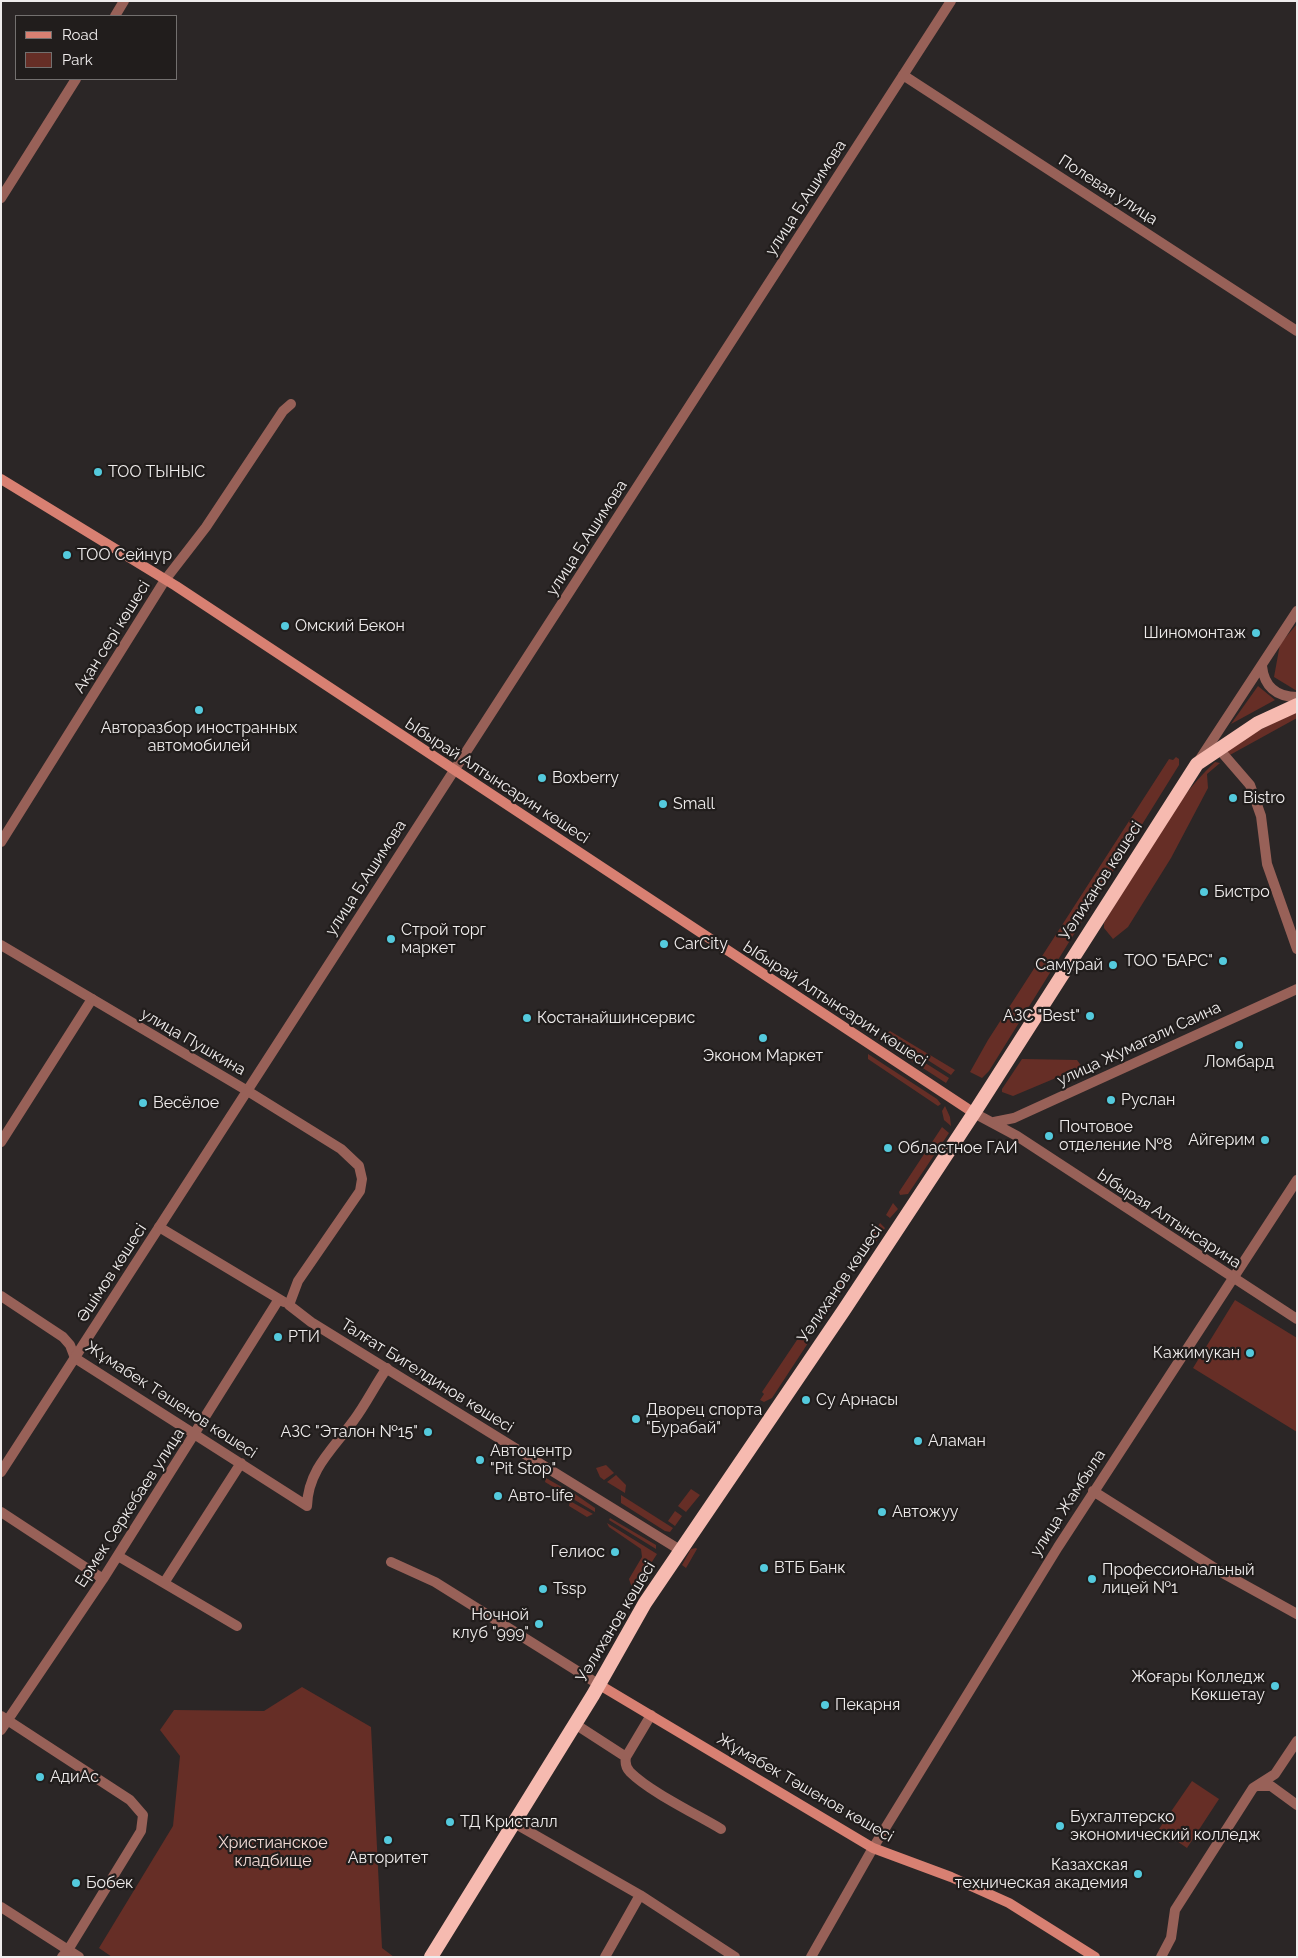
<!DOCTYPE html>
<meta charset="utf-8">
<style>
body{margin:0}
#map{position:relative;width:1298px;height:1958px;overflow:hidden;background:#2b2626;font-family:Raleway,sans-serif}
canvas{display:block}
.frame{position:absolute;inset:0;border:2px solid #efecec;pointer-events:none}
.legend{position:absolute;left:15px;top:15px;width:162px;height:65px;box-sizing:border-box;background:#211d1c;border:1px solid #73706f;margin:0;padding:6px 9px;list-style:none;font-size:15px;color:#efecec}
.legend li{display:flex;align-items:center;gap:10px;height:25px}
.legend b{width:25px;border:1px solid #73706f}
</style>
<div id="map">
<canvas width="1298" height="1958"></canvas>
<div class="frame"></div>
<ul class="legend">
<li><b style="height:6px;background:#d88072"></b>Road</li>
<li><b style="height:14px;background:#662e26"></b>Park</li>
</ul>
</div>
<script>
const g = document.querySelector('canvas').getContext('2d');
g.lineJoin = 'round';
function fill(path, color) { g.fillStyle = color; g.fill(path, 'evenodd'); }
function stroke(path, color, width, dash) { g.strokeStyle = color; g.lineWidth = width; g.lineCap = dash ? 'butt' : 'round'; g.setLineDash(dash || []); g.stroke(path); }
function drawText(font, color, halo, rows, align = 'center') {
  g.font = font + ' Raleway,sans-serif'; g.lineWidth = 4.5; g.setLineDash([]); g.textBaseline = 'middle'; g.strokeStyle = halo; g.fillStyle = color; for (const [text, x, y, turn = 0] of rows) {
    g.save(); g.translate(x, y); g.rotate((+turn || 0) * Math.PI / 180); g.textAlign = isNaN(turn) ? turn : align; if (halo) g.strokeText(text, 0, 0); g.fillText(text, 0, 0); g.restore();
  }
}
const green = new Path2D(`
 M1297,624V691L1274,677L1280,644Z
 M1258,686L1275,700L1231,724Z
 M1297,711V718L1228,756L1227,751L1254,733Z
 M1176,757L1179,759V765L989,1071L982,1078L970,1072L988,1040L1169,759L1173,760Z
 M1215,762L1220,763L1207,774L1208,788L1171,858L1128,927L1113,939L1104,928V923C1138,868 1168,806 1215,762Z
 M890,1031L955,1070L951,1075L887,1034Z
 M881,1035L949,1078L946,1083L878,1039Z
 M868,1054L937,1099L941,1104L938,1106L868,1059Z
 M1022,1059L1077,1060L1082,1067L1013,1096L1002,1092V1089Z
 M945,1106L950,1117L951,1126L944,1120L942,1111Z
 M942,1127L949,1133L908,1194L900,1195L899,1192Z
 M893,1203L898,1209L890,1218L886,1215Z
 M880,1223L885,1228L858,1269L851,1267Z
 M843,1274L848,1278V1283L818,1327L810,1323Z
 M1235,1300L1297,1338V1432L1193,1368Z
 M801,1334L806,1338L808,1343L772,1398L764,1402L760,1400L764,1394L762,1392Z
 M606,1465L614,1473L604,1480L600,1477L596,1468Z
 M616,1475L626,1485L625,1493L607,1482Z
 M546,1478L567,1490V1492L565,1494L545,1482Z
 M691,1489L700,1495L686,1512L678,1506Z
 M572,1492L595,1508V1512L568,1496V1493Z
 M621,1495L673,1528L670,1532L665,1531L621,1503Z
 M570,1501L593,1514L587,1517L569,1506Z
 M675,1511L682,1516L675,1526L668,1521Z
 M610,1518L656,1545V1549L609,1520Z
 M607,1523L657,1554L635,1588L631,1585L629,1579L642,1557L641,1549L609,1527Z
 M696,1548L697,1549L686,1568L682,1565L691,1549Z
 M302,1687L371,1727L382,1948L394,1957H112L99,1948L173,1826L180,1756L160,1730L174,1710L264,1711Z
 M1192,1781L1219,1799L1187,1848L1159,1829Z`);
const minor = new Path2D(`
 M165,580L206,527L283,411L291,404
 M1218,748L1250,785L1261,816L1267,864L1297,949
 M1,1142L92,999
 M159,1227L284,1302
 M1,1296L63,1337L70,1345L75,1358L307,1506
 M1093,1491L1221,1572L1297,1614
 M307,1506C308,1469 334,1448 354,1420C366,1404 375,1385 387,1368
 M1,1512L103,1579
 M118,1556L237,1626
 M391,1562L435,1582L598,1684
 M164,1583L241,1463
 M651,1715L626,1757C625,1762 626,1768 630,1772C650,1792 696,1814 721,1829
 M1,1716L130,1800L143,1815L141,1831L68,1950
 M575,1724L626,1757
 M1,1730L103,1579L279,1299
 M1259,1786H1271L1297,1805
 M514,1823L640,1895L735,1957
 M1,1907L79,1957
 M605,1957L640,1895
 M811,1957L873,1848L1058,1547L1297,1180
 M1161,1957L1171,1938L1175,1910L1253,1788L1275,1774L1297,1741`);
const tertiary = new Path2D(`
 M115,16L124,1
 M903,75L1297,331
 M1,198L76,79
 M1262,666C1264,686 1276,697 1297,697
 M1200,759L1297,611
 M1,842L165,580
 M1,945L246,1090L341,1149L359,1166L362,1179L360,1191L298,1281L289,1305L311,1322L680,1550
 M974,1113L1017,1136L1297,1319
 M994,1122L1014,1118L1297,989
 M1,1472C317,981 634,491 951,1
 M62,1957L68,1950`);
const secondary = new Path2D(`
 M1,479L176,586L974,1113
 M598,1684L873,1848L951,1877L1009,1903L1095,1957`);
const trunk = new Path2D(`
 M431,1957L593,1695L645,1603L844,1310L974,1113L1197,764L1258,723L1297,705`);
const markers = [
 [98,472,5,"#54cadd"],
 [67,555,5,"#54cadd"],
 [285,626,5,"#54cadd"],
 [1256,633,5,"#54cadd"],
 [199,710,5,"#54cadd"],
 [542,778,5,"#54cadd"],
 [1233,798,5,"#54cadd"],
 [663,804,5,"#54cadd"],
 [1204,892,5,"#54cadd"],
 [391,939,5,"#54cadd"],
 [664,944,5,"#54cadd"],
 [1223,961,5,"#54cadd"],
 [1113,965,5,"#54cadd"],
 [1090,1016,5,"#54cadd"],
 [527,1018,5,"#54cadd"],
 [763,1038,5,"#54cadd"],
 [1239,1045,5,"#54cadd"],
 [1111,1100,5,"#54cadd"],
 [143,1103,5,"#54cadd"],
 [1049,1136,5,"#54cadd"],
 [1265,1140,5,"#54cadd"],
 [888,1148,5,"#54cadd"],
 [278,1337,5,"#54cadd"],
 [1250,1353,5,"#54cadd"],
 [806,1400,5,"#54cadd"],
 [636,1419,5,"#54cadd"],
 [428,1432,5,"#54cadd"],
 [918,1441,5,"#54cadd"],
 [480,1460,5,"#54cadd"],
 [498,1496,5,"#54cadd"],
 [882,1512,5,"#54cadd"],
 [615,1552,5,"#54cadd"],
 [764,1568,5,"#54cadd"],
 [1092,1579,5,"#54cadd"],
 [543,1589,5,"#54cadd"],
 [539,1624,5,"#54cadd"],
 [1275,1686,5,"#54cadd"],
 [825,1705,5,"#54cadd"],
 [40,1777,5,"#54cadd"],
 [450,1822,5,"#54cadd"],
 [1060,1826,5,"#54cadd"],
 [388,1840,5,"#54cadd"],
 [1138,1874,5,"#54cadd"],
 [76,1883,5,"#54cadd"]
];
const streetNames = [
 ["Полевая улица",1108,190,33],
 ["улица Б.Ашимова",806,198,-57],
 ["улица Б.Ашимова",587,538,-57],
 ["Ақан сері көшесі",112,637,-58],
 ["Ыбырай Алтынсарин көшесі",497,781,33],
 ["улица Б.Ашимова",366,878,-57],
 ["Уәлиханов көшесі",1101,881,-57],
 ["Ыбырай Алтынсарин көшесі",835,1004,33],
 ["улица Пушкина",193,1042,30],
 ["улица Жумагали Саина",1139,1044,-25],
 ["Ыбырая Алтынсарина",1169,1219,33],
 ["Әшімов көшесі",112,1273,-57],
 ["Уәлиханов көшесі",840,1284,-56],
 ["Талғат Бигелдинов көшесі",427,1376,32],
 ["Жұмабек Тәшенов көшесі",171,1400,33],
 ["улица Жамбыла",1068,1503,-57],
 ["Ермек Серкебаев улица",130,1508,-57],
 ["Уәлиханов көшесі",616,1622,-59],
 ["Жұмабек Тәшенов көшесі",805,1788,30]
];
const poiNames = [
 ["ТОО ТЫНЫС",108,472],
 ["ТОО Сейнур",77,555],
 ["Омский Бекон",295,626],
 ["Шиномонтаж",1246,633,"right"],
 ["Авторазбор иностранных",199,728,"center"],
 ["автомобилей",199,746,"center"],
 ["Boxberry",552,778],
 ["Bistro",1243,798],
 ["Small",673,804],
 ["Бистро",1214,892],
 ["Строй торг",401,930],
 ["маркет",401,948],
 ["CarCity",674,944],
 ["ТОО \"БАРС\"",1213,961,"right"],
 ["Самурай",1103,965,"right"],
 ["АЗС \"Best\"",1080,1016,"right"],
 ["Костанайшинсервис",537,1018],
 ["Эконом Маркет",763,1056,"center"],
 ["Ломбард",1239,1062,"center"],
 ["Руслан",1121,1100],
 ["Весёлое",153,1103],
 ["Почтовое",1059,1127],
 ["отделение №8",1059,1145],
 ["Айгерим",1255,1140,"right"],
 ["Областное ГАИ",898,1148],
 ["РТИ",288,1337],
 ["Кажимукан",1240,1353,"right"],
 ["Су Арнасы",816,1400],
 ["Дворец спорта",646,1410],
 ["\"Бурабай\"",646,1428],
 ["АЗС \"Эталон №15\"",418,1432,"right"],
 ["Аламан",928,1441],
 ["Автоцентр",490,1451],
 ["\"Pit Stop\"",490,1469],
 ["Авто-life",508,1496],
 ["Автожуу",892,1512],
 ["Гелиос",605,1552,"right"],
 ["ВТБ Банк",774,1568],
 ["Профессиональный",1102,1570],
 ["лицей №1",1102,1588],
 ["Tssp",553,1589],
 ["Ночной",529,1615,"right"],
 ["клуб \"999\"",529,1633,"right"],
 ["Жоғары Колледж",1265,1677,"right"],
 ["Көкшетау",1265,1695,"right"],
 ["Пекарня",835,1705],
 ["АдиАс",50,1777],
 ["Бухгалтерско",1070,1817],
 ["экономический колледж",1070,1835],
 ["ТД Кристалл",460,1822],
 ["Авторитет",388,1858,"center"],
 ["Казахская",1128,1865,"right"],
 ["техническая академия",1128,1883,"right"],
 ["Бобек",86,1883]
];
const parkNames = [
 ["Христианское",273,1843],
 ["кладбище",273,1861]
];
fill(green, '#662e26');
stroke(minor, '#986158', 10);
stroke(tertiary, '#986158', 10);
stroke(secondary, '#d88072', 10);
stroke(trunk, '#f6bab0', 14);
for (const [x, y, r, color] of markers) { const dot = new Path2D(); dot.arc(x, y, r, 0, 2 * Math.PI); g.fillStyle = color; g.fill(dot); stroke(dot, '#211d1c', 2); }
drawText('16px', '#efecec', '#211d1c', streetNames);
drawText('16px', '#efecec', '#211d1c', poiNames, 'left');
drawText('16px', '#f3dcd7', '#211d1c', parkNames);
</script>
